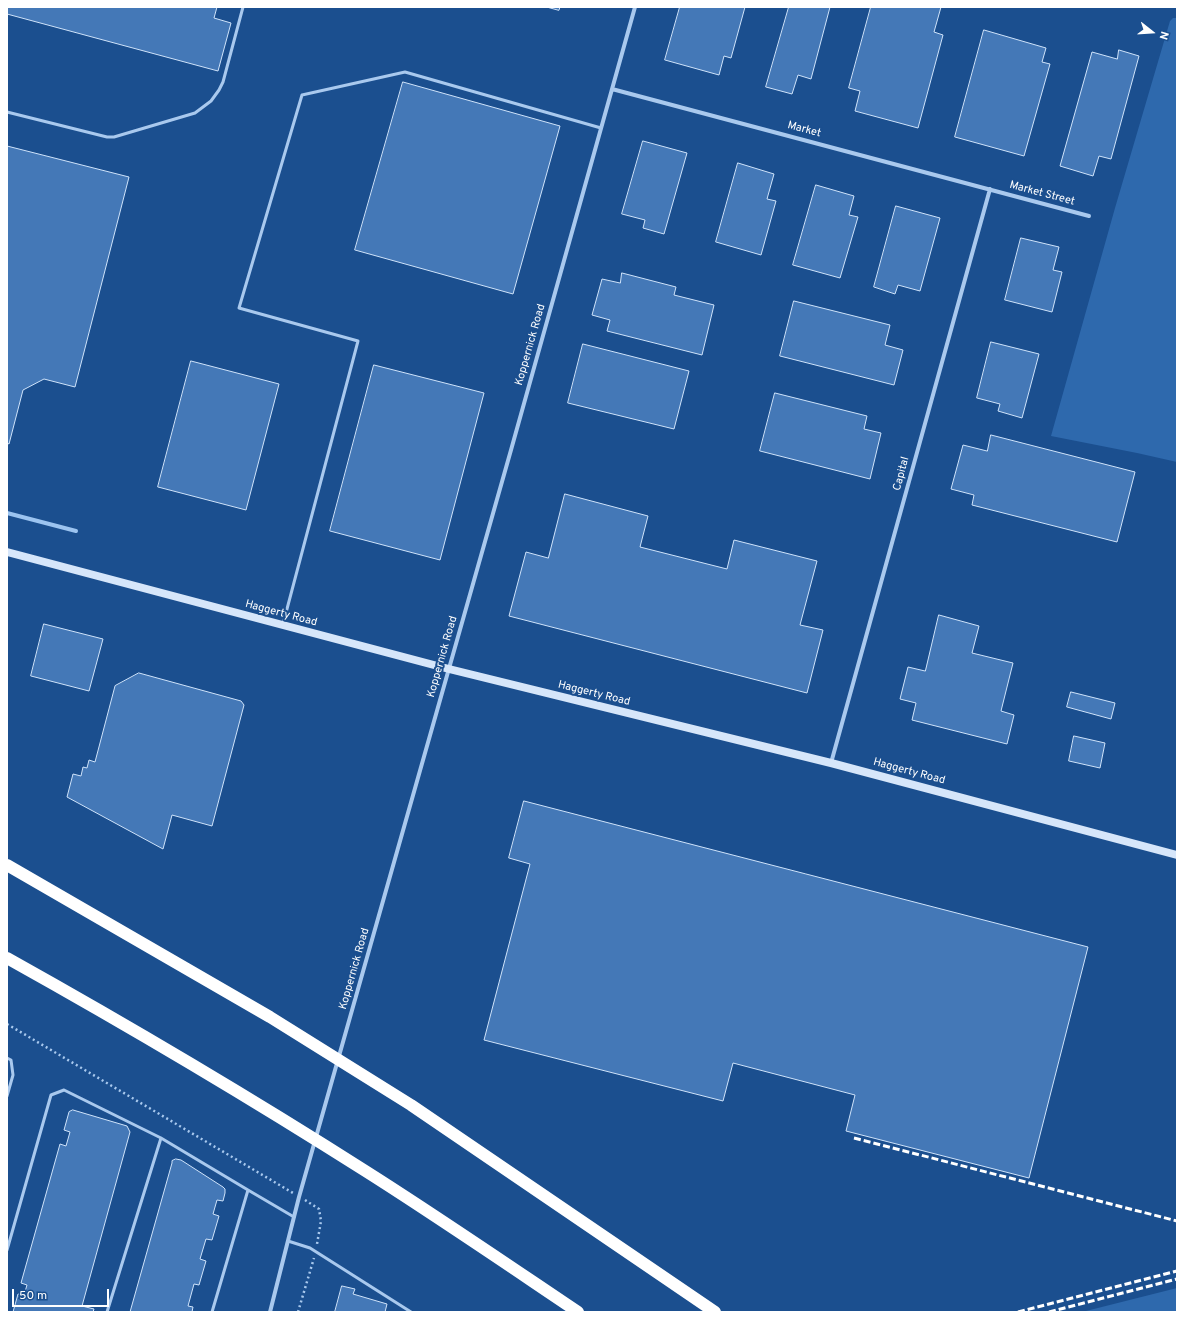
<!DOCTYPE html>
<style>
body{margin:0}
#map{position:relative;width:1184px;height:1319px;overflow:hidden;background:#1b4f8f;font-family:Overpass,sans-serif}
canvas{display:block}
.frame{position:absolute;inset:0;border:8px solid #fff;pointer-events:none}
.north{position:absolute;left:1132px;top:12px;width:40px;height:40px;-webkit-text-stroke:3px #1b4f8f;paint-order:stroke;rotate:107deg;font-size:11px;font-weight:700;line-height:16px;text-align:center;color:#fff}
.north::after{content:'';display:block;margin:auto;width:14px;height:18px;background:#fff;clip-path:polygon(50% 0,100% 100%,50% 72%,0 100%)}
.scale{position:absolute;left:12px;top:1289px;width:97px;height:18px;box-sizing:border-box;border:2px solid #fff;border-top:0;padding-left:5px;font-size:12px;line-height:14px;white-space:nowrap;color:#fff;-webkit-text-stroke:3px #1b4f8f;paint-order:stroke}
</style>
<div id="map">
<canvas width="1184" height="1319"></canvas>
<div class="frame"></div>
<div class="north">N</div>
<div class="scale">50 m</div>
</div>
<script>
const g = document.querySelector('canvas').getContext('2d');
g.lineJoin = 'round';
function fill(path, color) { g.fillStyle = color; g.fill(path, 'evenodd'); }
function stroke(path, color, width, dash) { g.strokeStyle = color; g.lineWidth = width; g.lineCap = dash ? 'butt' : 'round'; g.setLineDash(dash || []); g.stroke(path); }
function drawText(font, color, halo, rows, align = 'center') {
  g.font = font + ' Overpass,sans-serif'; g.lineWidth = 4; g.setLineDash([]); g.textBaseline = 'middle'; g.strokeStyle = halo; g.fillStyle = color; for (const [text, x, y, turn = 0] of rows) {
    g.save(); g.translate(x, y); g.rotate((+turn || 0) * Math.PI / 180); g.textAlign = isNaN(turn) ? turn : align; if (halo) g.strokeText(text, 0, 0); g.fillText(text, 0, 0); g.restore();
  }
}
const green = new Path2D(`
 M1173,18H1177V462L1137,453L1051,436L1115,208L1170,21Z
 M1177,1288V1312H1082Z`);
const stream = new Path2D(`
 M7,513L76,531`);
const building = new Path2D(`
 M7,7H217L214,18L231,23L218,71L7,14Z
 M547,7H560L559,10Z
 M680,7H745L731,58L724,56L719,75L665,60Z
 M789,7H830L811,79L798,75L792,94L766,87Z
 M871,7H941L934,32L943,35L918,128L855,111L860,91L849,88Z
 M984,30L1046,48L1042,62L1050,64L1024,156L955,137Z
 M1119,50L1139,56L1111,159L1099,156L1093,176L1060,166L1092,52L1117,59Z
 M403,82L560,126L513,294L355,250Z
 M643,141L687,153L664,234L643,228L645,220L622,214Z
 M7,146L129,177L75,387L44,379L23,390L9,444L7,443Z
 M738,163L774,174L767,199L776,201L761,255L716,242Z
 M816,185L854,196L849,215L858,217L840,278L793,265Z
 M896,206L940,218L920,291L898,285L895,294L874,287Z
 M1021,238L1059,247L1053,270L1062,272L1052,312L1005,300Z
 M622,273L676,287L674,295L714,305L702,355L607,331L610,320L592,315L602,279L620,283Z
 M794,301L890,325L885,345L903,350L894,385L780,356Z
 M991,342L1039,354L1022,418L998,411L1000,404L977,398Z
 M583,344L689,371L674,429L568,403Z
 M191,361L279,384L246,510L158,487Z
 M374,365L484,393L440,560L330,531Z
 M775,393L867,416L864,429L881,433L870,479L760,451Z
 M991,435L1135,472L1117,542L972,505L974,495L951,489L963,445L987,451Z
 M565,494L648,516L640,547L727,569L734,540L817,561L800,625L823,630L807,693L509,616L526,552L548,558Z
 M939,615L979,626L972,653L1013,663L1001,711L1014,715L1007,744L912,720L916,703L900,699L908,667L925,671Z
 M44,624L103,639L89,691L31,676Z
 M139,673L241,701L244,705L212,826L172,815L163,849L67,797L73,774L81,776L83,767L87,768L89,760L95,762L115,686Z
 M1071,692L1115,703L1111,719L1067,707Z
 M1074,736L1105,743L1100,768L1069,761Z
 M524,801L1088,947L1029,1178L846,1131L855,1095L733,1063L723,1101L484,1040L530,864L509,858Z
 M73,1110L127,1126L130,1132L82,1306L94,1309L93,1312H13L18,1294L24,1295L27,1285L21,1283L60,1144L66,1146L70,1132L64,1130L69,1112Z
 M176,1159L181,1160L223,1187L225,1189V1193L223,1201L217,1200L213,1214L219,1216L212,1240L206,1239L200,1259L206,1261L199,1285L194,1284L188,1306L193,1307L192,1312H130L172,1163V1161Z
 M342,1286L355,1289L353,1294L387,1304L385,1312H335Z`);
const path = new Path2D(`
 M7,1024L293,1193
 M305,1200L319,1209L321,1221L317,1244
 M298,1312L314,1258`);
const lane = new Path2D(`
 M7,112L107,137H114L195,113L211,101L219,90L223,82L243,7
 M283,624L358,341L239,308L302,95L405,72L601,128
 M7,1058L11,1060L13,1075L7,1096
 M248,1190L294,1217
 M288,1241L310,1248L411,1312
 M7,1250L51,1095L64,1090L161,1138L248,1190L212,1312
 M107,1312L161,1138`);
const street = new Path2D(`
 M612,89L1089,216
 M831,763L990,189
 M270,1312L299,1197L511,450L635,7`);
const secondary = new Path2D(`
 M7,552L449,669L831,763L1177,855`);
const highway = new Path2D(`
 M7,865L270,1017L411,1105L715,1312
 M7,958C129,1026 249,1097 367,1172C438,1217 508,1265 578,1312`);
const rail = new Path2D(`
 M854,1138L1177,1221
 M1018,1312L1177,1271
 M1049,1312L1177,1279`);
const streetNames = [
 ["Market",804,130,15],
 ["Market Street",1042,194,15],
 ["Koppernick Road",531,345,-74],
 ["Capital",902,474,-75],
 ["Haggerty Road",281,614,15],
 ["Koppernick Road",443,657,-74],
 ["Haggerty Road",594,694,14],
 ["Haggerty Road",909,772,15],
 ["Koppernick Road",355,969,-74]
];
fill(green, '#2e69ad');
stroke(stream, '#9cc4f0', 4);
fill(building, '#4478b7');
stroke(building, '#cfe3fa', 1);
stroke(path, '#a9c9ee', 2.5, [2, 3]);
stroke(lane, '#a9c9ee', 3);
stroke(street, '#a9c9ee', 4);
stroke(secondary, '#d6e6fa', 8);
stroke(highway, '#fff', 12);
stroke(rail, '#fff', 3, [7, 3]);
drawText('11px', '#fff', '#1b4f8f', streetNames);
</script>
